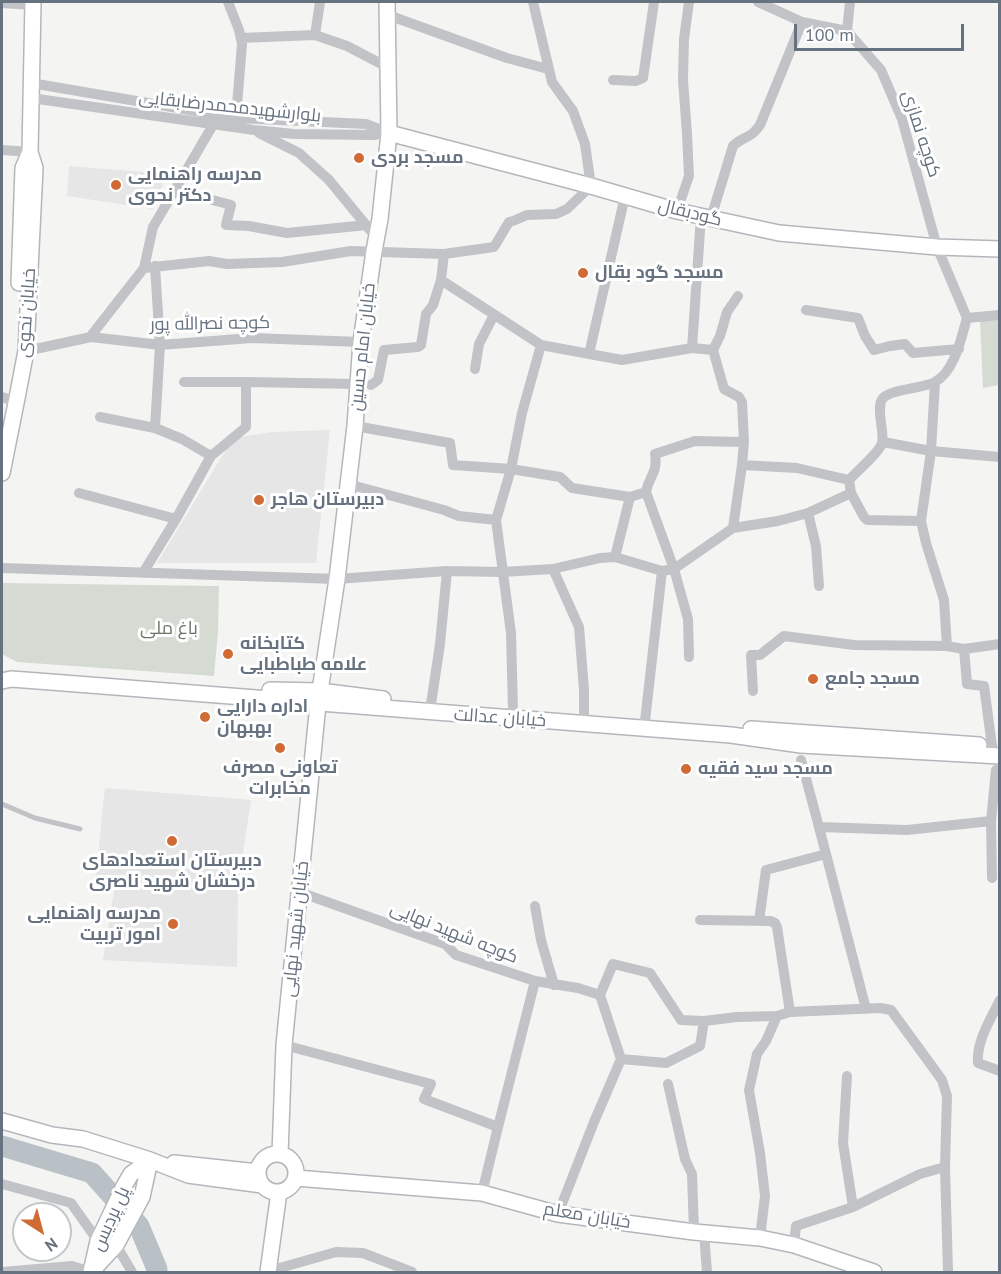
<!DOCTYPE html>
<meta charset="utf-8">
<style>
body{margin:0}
#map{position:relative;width:1001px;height:1274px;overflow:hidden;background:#f4f5f2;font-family:"PT Sans",sans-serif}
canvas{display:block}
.frame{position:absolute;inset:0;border:3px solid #677280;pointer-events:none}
.north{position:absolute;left:12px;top:1202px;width:60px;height:60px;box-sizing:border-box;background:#fff;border:2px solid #c2c7cc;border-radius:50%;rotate:144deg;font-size:16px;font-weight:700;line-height:24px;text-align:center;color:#677280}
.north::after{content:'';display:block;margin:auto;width:21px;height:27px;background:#d06b36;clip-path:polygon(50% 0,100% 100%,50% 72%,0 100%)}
.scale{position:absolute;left:794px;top:24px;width:170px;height:27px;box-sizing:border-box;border:3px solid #677280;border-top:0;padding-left:8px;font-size:18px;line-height:21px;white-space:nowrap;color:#677280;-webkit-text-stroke:4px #fff;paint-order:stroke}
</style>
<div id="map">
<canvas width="1001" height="1274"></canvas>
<div class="frame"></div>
<div class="north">N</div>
<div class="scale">100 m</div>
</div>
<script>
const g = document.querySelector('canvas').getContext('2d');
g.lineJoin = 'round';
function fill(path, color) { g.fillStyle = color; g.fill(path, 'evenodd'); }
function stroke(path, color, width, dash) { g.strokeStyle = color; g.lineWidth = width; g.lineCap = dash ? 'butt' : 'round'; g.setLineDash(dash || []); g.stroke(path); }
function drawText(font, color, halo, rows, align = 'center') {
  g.font = font + ' "PT Sans",Cairo,sans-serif'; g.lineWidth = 6; g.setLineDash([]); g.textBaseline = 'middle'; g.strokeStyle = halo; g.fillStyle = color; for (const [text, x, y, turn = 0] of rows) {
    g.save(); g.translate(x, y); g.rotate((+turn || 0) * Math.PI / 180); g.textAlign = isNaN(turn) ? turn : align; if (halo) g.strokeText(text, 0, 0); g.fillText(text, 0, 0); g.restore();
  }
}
const built = new Path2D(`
 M69,166L167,174L153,209L67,196Z
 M330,430L316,563H157L233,438L272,432Z
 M105,788L251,800L238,886L95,883Z
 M115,885L238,887L237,967L103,960Z`);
const green = new Path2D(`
 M999,320V385L983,388L980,321Z
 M2,583L219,586L218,632L214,676L17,662L2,654Z`);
const river = new Path2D(`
 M2,1146L92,1173L139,1226L157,1269V1272`);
const lane = new Path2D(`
 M2,804L35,818L80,829`);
const street = new Path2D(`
 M228,2L239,30L242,44L236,118
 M758,2L802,22L847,31L881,70L902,119L937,247L967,318
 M2,3L33,5
 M388,15L507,58L548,69
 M847,31L850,2
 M315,35L320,2
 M241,38L315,35L347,46L389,68
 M613,80L636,81L643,78L654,2
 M31,83L236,118L366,124L389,133
 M31,98L254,130L294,134L373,135L388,133
 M259,133L299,153L329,180L370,230
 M2,150L30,152
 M176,190L231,205L226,225L249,226L287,233L367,225
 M677,211L689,176L687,134L683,80L684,39L689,2
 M711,218L733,146C743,136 751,139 760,125L802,22
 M444,254L494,247L509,222L513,221L527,215L556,214L567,209L591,186L585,144L573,111L552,82L533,2
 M144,268L209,261L227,264L282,262L351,251L444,254L441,280L541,345L622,360L692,348L713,350L724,389L739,397L742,402L744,442L742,465L797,468L849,480
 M806,310L858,318L865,336L874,350L890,346L905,344L913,353L959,349
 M90,337L144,268L153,227L213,125
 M692,348L701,216
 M713,350L720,336L727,312L738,296
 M26,351L91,337L160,345L252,338L361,342
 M589,354L625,196
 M475,369L479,344L494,315
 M246,382L358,384
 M935,382L931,451L1000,457
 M371,385L378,380L384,350L418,347L421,345L426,314L433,305L441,280
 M2,397L8,399
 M100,417L155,428L160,345L155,266
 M355,426L450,443L453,465L511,469L560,477L572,488L630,497L615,557
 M155,428L182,439L211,456
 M883,442L931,451L921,521
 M348,484L444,510L459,516L496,520
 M646,492L674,569L688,619L689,657
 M79,493L176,519
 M630,497L646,492C649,475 658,474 655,454L695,441L744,442
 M808,513L816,546L819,586
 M733,528L778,521L808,513L851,493
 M2,568L337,579L447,571L502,572L553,569L600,558L615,557L662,571
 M553,569L579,627L584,690V717
 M143,573L176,519L211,456L246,427V382H184
 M964,649L1000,644
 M753,691L751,655H760L784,636L854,645L947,646
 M431,704L440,644L447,571
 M513,711L511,633L496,520L511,469L522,413L541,345
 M645,721L662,571L674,569L733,528L742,465
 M992,746L984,686L967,684L964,649L947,646L944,600L926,543L921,521L867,520L864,517L851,493L849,480C857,471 879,453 882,443C885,432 875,407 883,398C889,392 900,391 908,389C916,387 928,386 935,382C955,371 961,338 967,318L1000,315
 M801,760L819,827
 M992,878L991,821L996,770
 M299,892L445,944L456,955L535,981L578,988L600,995
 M535,906L541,940L554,985
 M700,920L770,921L775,923L777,927L790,1012
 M759,921L766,870L826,854
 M1000,1000C991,1018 976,1042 978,1063L1000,1071
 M866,1009L819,827L907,830L991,821
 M284,1045L431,1084L424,1099L498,1127L482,1193
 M621,1059L666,1063L700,1046L704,1021
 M847,1076L843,1143L853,1207
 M668,1084L685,1159L692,1174L694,1232
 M498,1127L535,981
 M2,1184L71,1203L98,1241
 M558,1214L594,1122L621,1059L600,995L613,964L650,973L681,1020L704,1021L737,1017L777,1016L790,1012L880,1008L891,1010L942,1080L947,1096L945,1167L948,1272
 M704,1233L707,1272
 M760,1238L765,1196L760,1153L749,1090L757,1054L766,1041L777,1016
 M116,1245L132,1272
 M794,1245L796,1226L853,1207L920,1174L945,1167
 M269,1271L336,1252L363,1253L412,1272
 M2,1272L72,1266L91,1272`);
const secondary = new Path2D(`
 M389,133L591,186L677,211L779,233L937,247L1000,249
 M19,283L23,168L30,152
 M2,473L17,398L26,351L35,168L30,152L33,2
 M2,681L11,679L38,681L731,735L801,745L1000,756
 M270,690L320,691L383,699
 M751,729L979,745
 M2,1121L52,1135L83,1139L150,1160L188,1175L262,1185
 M280,1154L284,1045L318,704L337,579L355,426L361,342L374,251L380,219L389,133L387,2
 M258 1173a19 19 0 1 1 38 0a19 19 0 1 1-38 0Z
 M174,1163L258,1172
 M296,1178L482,1193L558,1214L694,1232L760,1238L794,1245L874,1272
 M93,1270L116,1245L142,1197L150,1160
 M91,1272L98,1241L124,1186L131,1174L150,1160
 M268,1272L279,1192`);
const markers = [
 [359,158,6,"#d06b36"],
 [116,185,6,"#d06b36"],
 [583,273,6,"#d06b36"],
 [259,500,6,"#d06b36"],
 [228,654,6,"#d06b36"],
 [813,679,6,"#d06b36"],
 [205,717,6,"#d06b36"],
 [280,748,6,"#d06b36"],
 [686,769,6,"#d06b36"],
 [172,841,6,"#d06b36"],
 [173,924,6,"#d06b36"]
];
const streetNames = [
 ["بلوارشهیدمحمدرضابقایی",230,107,6],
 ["کوچه نمازی",921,134,72],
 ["گودبقال",690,213,14],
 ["خیابان نحوی",27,313,-86],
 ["کوچه نصرالله پور",210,324,-1],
 ["خیابان امام حسین",363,347,-84],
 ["خیابان عدالت",500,718,4],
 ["خیابان شهید نهایی",296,929,-84],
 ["کوچه شهید نهایی",454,933,22],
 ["خیابان معلم",587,1216,9],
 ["پل پردیس",111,1219,-66]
];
const poiNames = [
 ["مسجد بردی",371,158],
 ["مدرسه راهنمایی",128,175],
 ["دکتر نحوی",128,196],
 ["مسجد گود بقال",595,273],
 ["دبیرستان هاجر",271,500],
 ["کتابخانه",240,644],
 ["علامه طباطبایی",240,665],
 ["مسجد جامع",825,679],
 ["اداره دارایی",217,707],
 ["بهبهان",217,728],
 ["تعاونی مصرف",280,768,"center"],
 ["مخابرات",280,789,"center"],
 ["مسجد سید فقیه",698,769],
 ["دبیرستان استعدادهای",172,861,"center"],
 ["درخشان شهید ناصری",172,882,"center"],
 ["مدرسه راهنمایی",161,914,"right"],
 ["امور تربیت",161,935,"right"]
];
const parkNames = [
 ["باغ ملی",169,629]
];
fill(built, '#e5e6e5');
fill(green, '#d5dbd3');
stroke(river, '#b9c1c6', 21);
stroke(secondary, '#b3b7bb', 18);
stroke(lane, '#c1c3c7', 5);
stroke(street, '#c1c3c7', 10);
stroke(secondary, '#fff', 15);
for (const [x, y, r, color] of markers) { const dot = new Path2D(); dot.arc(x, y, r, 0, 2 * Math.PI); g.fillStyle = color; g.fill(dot); stroke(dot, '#fff', 2); }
drawText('18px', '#677280', '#fff', streetNames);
drawText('bold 18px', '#677280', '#fff', poiNames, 'left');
drawText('18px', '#677765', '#fff', parkNames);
</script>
